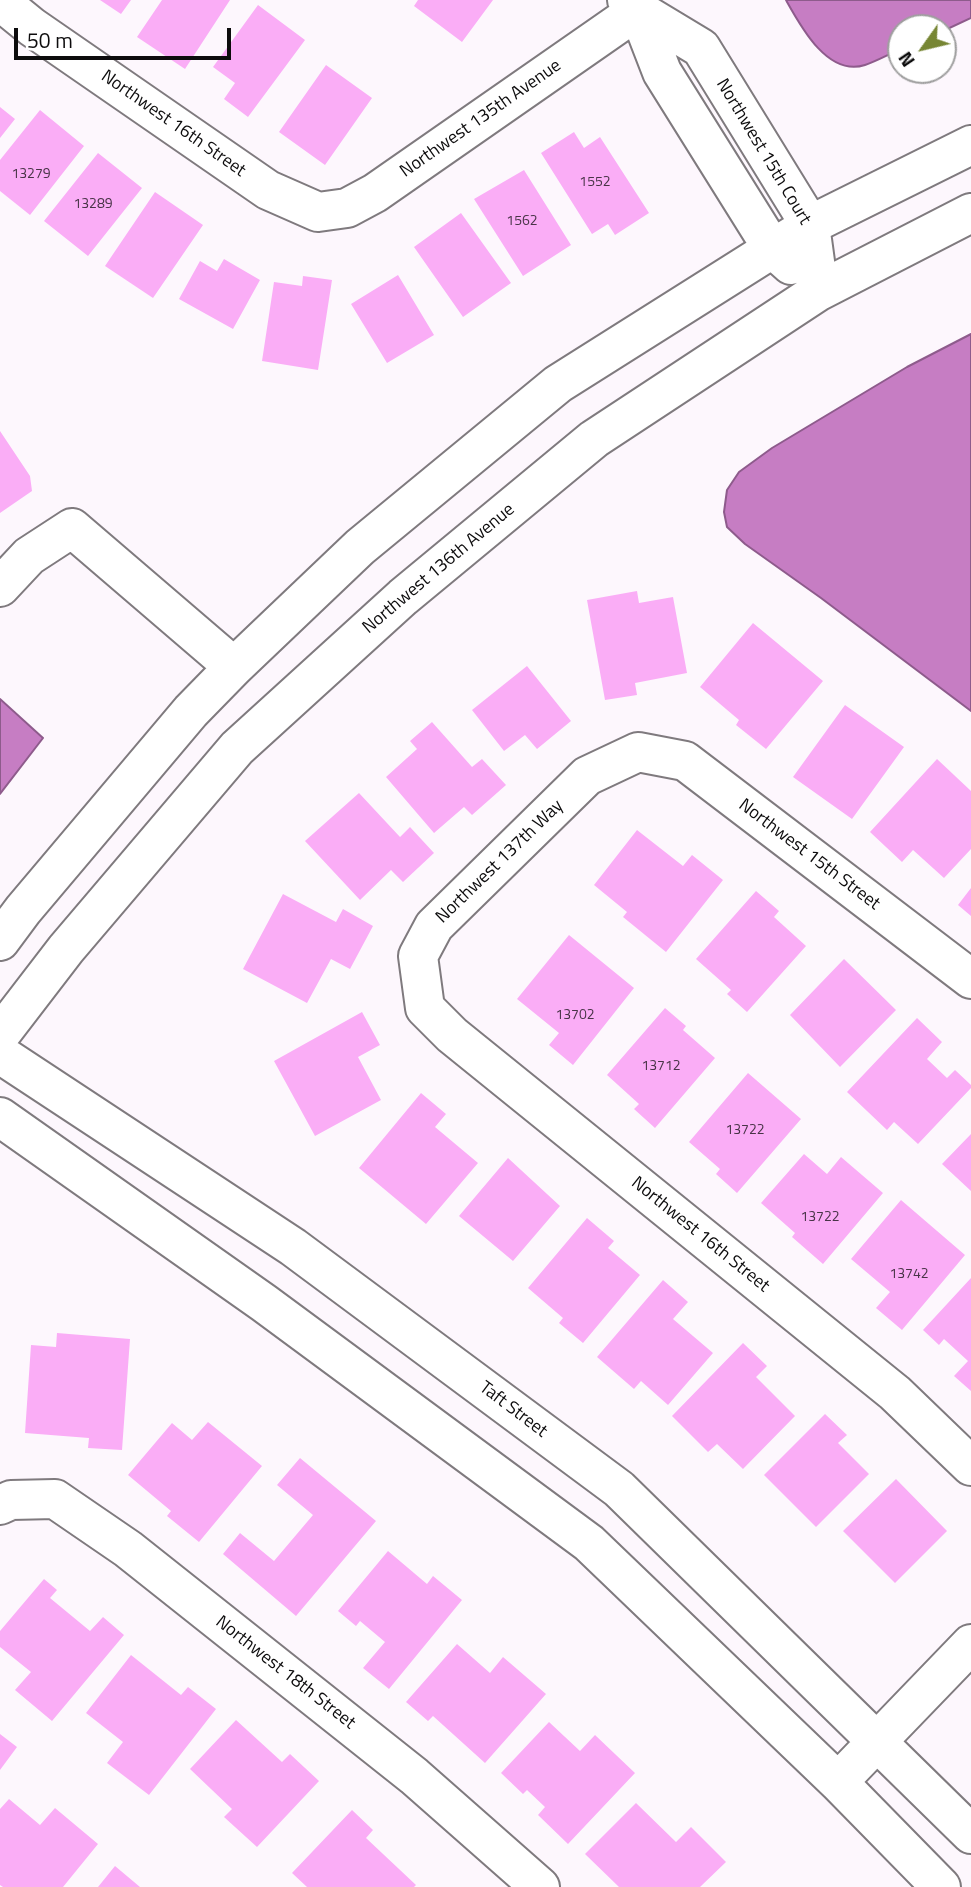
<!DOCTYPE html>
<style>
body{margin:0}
#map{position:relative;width:971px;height:1887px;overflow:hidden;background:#fdf7fd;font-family:"Titillium Web",sans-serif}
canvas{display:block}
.north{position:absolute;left:887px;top:14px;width:70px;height:70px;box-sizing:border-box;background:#fff;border:2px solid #9e9e9e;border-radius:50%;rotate:236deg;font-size:19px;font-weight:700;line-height:28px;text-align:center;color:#0d0c0d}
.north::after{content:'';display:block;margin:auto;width:24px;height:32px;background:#778634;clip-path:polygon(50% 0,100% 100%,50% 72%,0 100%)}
.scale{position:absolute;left:14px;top:28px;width:217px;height:32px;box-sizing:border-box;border:4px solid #0d0c0d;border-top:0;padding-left:9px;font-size:21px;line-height:24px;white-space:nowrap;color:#0d0c0d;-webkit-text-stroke:5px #fff;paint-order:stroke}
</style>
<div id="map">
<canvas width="971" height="1887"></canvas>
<div class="north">N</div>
<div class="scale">50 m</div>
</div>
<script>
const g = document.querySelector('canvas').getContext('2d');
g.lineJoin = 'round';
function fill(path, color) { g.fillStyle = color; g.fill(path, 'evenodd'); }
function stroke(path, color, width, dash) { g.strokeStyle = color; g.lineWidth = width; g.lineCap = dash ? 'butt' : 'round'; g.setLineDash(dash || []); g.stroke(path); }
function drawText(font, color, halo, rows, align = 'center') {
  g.font = font + ' "Titillium Web",sans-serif'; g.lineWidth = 5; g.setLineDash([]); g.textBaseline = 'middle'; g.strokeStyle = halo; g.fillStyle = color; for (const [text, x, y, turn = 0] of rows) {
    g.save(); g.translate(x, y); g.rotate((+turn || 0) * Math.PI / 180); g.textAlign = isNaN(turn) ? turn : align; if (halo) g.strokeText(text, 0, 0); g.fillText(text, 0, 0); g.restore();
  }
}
const water = new Path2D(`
 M786,0H971V18L943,31V28H901V49C889,54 877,61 865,65C828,77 801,27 786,0Z
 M971,334V711L821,598L745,544L727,527L724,512L727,490L739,472L772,448L907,367Z
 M0,699L43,738L0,794Z`);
const building = new Path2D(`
 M100,0H131L121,14Z
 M162,0H230L185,69L137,37Z
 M418,0H493L462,42L414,6Z
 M258,5L305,40L248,117L224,99L235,83L213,67Z
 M326,65L372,98L325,165L279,132Z
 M0,107L15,119L0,138Z
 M40,110L84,146L30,215L0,191V160Z
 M574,132L584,148L600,137L649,213L615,235L608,224L592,234L541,153Z
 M98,153L142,188L88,256L44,221Z
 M524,170L571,245L523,276L474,199Z
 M155,192L203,225L153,298L105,266Z
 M461,213L511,283L463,317L414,247Z
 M224,259L260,280L233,329L179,299L200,261L217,271Z
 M398,275L434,335L387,363L351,304Z
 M303,276L332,280L318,370L262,361L274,282L302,286Z
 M0,431L30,476L32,491L0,513Z
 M637,591L639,603L673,597L687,673L635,683L637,695L605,700L587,600Z
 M753,623L823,681L766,749L736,725L739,720L700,687Z
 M527,666L571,721L537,749L525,735L504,751L472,710Z
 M845,705L904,747L852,819L793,777Z
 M432,722L472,767L482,759L506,785L472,815L464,807L434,833L386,777L417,749L410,741Z
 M937,759L971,791V849L944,878L913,850L902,862L870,832Z
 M359,793L400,837L410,827L434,853L403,882L391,870L360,900L305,841Z
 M637,830L683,866L692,855L723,880L666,952L623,917L627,912L594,885Z
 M971,888V916L958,905Z
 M756,891L779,911L774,917L806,946L747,1012L727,994L731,990L696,959Z
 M283,894L336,922L343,909L373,926L350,969L331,959L307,1003L243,969Z
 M569,935L634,988L573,1065L549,1045L559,1033L517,999Z
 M844,959L896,1010L840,1067L790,1015Z
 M665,1008L686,1026L683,1030L715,1058L655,1128L634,1109L639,1104L607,1075Z
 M362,1012L380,1045L358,1057L381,1100L315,1136L274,1061Z
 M917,1018L942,1042L927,1059L947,1078L955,1070L971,1085V1088L918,1144L894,1122L887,1130L847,1092Z
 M748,1073L801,1119L737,1193L716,1174L720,1169L689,1142Z
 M421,1093L446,1114L435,1127L478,1163L426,1224L359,1168Z
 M971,1134V1191L942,1164Z
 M804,1154L827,1174L841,1157L883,1193L823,1264L792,1237L795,1233L761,1203Z
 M508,1158L560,1206L513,1261L459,1216Z
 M901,1200L965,1255L902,1330L876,1308L890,1292L851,1259Z
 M587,1218L614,1241L608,1248L640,1275L583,1343L559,1323L563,1318L528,1288Z
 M971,1278V1391L954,1376L968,1361L944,1339L939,1345L923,1330Z
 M663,1280L688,1302L673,1319L713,1353L668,1405L641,1381L634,1389L597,1357Z
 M57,1333L130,1339L122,1450L88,1448L89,1438L25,1433L31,1345L56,1347Z
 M743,1343L767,1366L756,1377L795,1416L743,1469L717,1444L708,1452L672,1416Z
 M825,1414L847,1435L838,1443L869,1474L816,1527L764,1475Z
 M208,1422L262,1466L199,1542L167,1516L171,1511L128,1475L172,1423L192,1440Z
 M300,1458L376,1521L296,1616L223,1554L240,1533L274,1561L313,1515L277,1485Z
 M896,1479L947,1531L895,1583L843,1531Z
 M388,1551L427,1584L433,1576L462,1600L389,1689L363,1668L385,1642L360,1621L356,1626L338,1611Z
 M44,1579L57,1590L50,1598L90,1631L103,1617L124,1635L52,1721L15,1690L31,1672L0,1647V1631Z
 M457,1644L490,1673L503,1657L546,1694L485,1763L433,1716L428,1721L406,1702Z
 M131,1655L181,1695L188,1687L216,1709L149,1795L107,1763L123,1742L86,1713Z
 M236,1720L282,1762L290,1754L319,1781L257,1847L224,1817L232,1809L190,1769Z
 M549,1722L580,1751L595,1735L635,1773L568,1844L538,1815L545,1807L527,1790L523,1794L501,1773Z
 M0,1734L17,1747L0,1770Z
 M9,1799L40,1825L55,1808L98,1844L63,1887H3L0,1885V1809Z
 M636,1803L676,1842L691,1827L726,1862L700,1887H619L585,1854Z
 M352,1810L373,1830L366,1838L416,1885L414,1887H307L292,1873Z
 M115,1866L140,1887H98Z`);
const minor = new Path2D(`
 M627,0L638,10L701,48L810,225L819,291
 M0,1L32,27L268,190L318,212L347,208L375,193L638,10
 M638,10L662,72L772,248L791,265
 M0,587L29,556L72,528L234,667
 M0,941L23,910L191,711L234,667L360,547L558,384L810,225L971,145
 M971,979L685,761L638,752L587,776L434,926L418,956L425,1008L452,1035L895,1393L971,1466
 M0,1035L66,949L237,748L403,597L594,439L819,291L971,213
 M0,1054L293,1247L619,1489L971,1834
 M0,1117L264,1303L589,1543L838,1782L941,1887
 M0,1505L11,1500L55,1499L128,1549L414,1776L540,1887
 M838,1782L971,1644`);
const numberNames = [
 ["13279",31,175],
 ["1552",595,183],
 ["13289",93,205],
 ["1562",522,222],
 ["13702",575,1016],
 ["13712",661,1067],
 ["13722",745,1131],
 ["13722",820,1218],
 ["13742",909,1275]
];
const streetNames = [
 ["Northwest 135th Avenue",481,119,-35],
 ["Northwest 16th Street",173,124,35],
 ["Northwest 15th Court",763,152,59],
 ["Northwest 136th Avenue",439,569,-40],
 ["Northwest 15th Street",809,855,37],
 ["Northwest 137th Way",500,862,-44],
 ["Northwest 16th Street",700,1235,39],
 ["Taft Street",513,1410,37],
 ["Northwest 18th Street",285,1673,38]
];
fill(water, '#c67dc3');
stroke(water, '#8e5b8c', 2);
fill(building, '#faadf6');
stroke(minor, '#7f7a7e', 42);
stroke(minor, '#fff', 38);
drawText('14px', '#483447', null, numberNames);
drawText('18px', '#0d0c0d', '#fff', streetNames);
</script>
